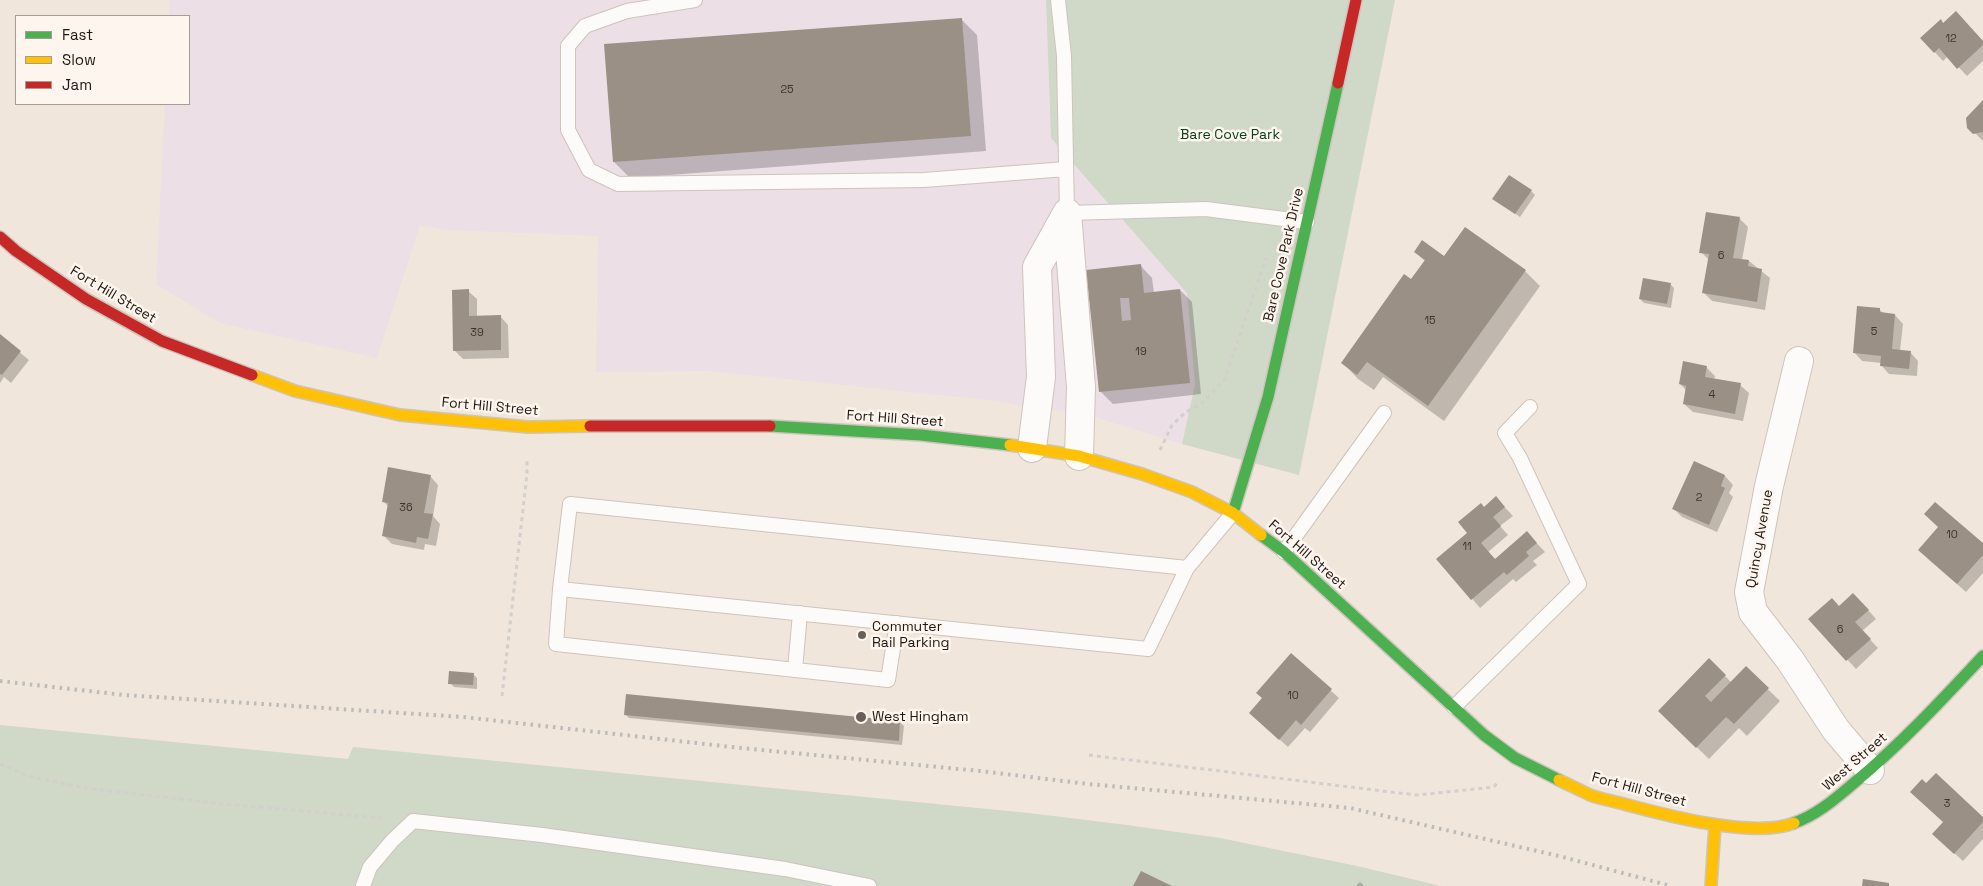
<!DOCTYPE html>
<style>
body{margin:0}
#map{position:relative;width:1983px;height:886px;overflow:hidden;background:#f1e6db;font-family:"Space Grotesk",sans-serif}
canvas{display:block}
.legend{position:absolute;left:15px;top:15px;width:175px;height:90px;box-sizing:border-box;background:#fdf5ee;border:1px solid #a49d96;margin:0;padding:6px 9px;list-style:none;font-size:15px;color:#1f1811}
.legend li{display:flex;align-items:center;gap:10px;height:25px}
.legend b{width:25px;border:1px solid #a49d96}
</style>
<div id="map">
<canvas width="1983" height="886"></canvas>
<ul class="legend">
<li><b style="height:6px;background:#4caf50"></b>Fast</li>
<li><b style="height:6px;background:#ffc107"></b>Slow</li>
<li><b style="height:6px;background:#c62828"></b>Jam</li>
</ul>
</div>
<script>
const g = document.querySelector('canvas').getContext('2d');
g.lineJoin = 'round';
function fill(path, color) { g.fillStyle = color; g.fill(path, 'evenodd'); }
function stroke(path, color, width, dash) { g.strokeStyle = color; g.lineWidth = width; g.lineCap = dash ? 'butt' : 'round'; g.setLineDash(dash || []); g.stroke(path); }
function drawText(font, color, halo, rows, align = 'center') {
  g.font = font + ' "Space Grotesk",sans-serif'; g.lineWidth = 5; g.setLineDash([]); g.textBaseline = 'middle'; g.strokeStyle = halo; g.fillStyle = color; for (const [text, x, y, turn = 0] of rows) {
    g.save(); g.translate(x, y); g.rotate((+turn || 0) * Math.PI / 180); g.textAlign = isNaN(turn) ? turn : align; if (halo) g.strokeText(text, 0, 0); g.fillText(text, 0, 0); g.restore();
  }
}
const industrial = new Path2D(`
 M170,0H1046L1051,138L1188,293L1195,384L1182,444L1092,416L987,400L710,371L596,372L598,236L450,230L420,225L377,358L220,323L156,284L165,104H189V16H169Z`);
const green = new Path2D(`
 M1046,0H1395L1299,475L1182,444L1195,384L1187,293L1051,138Z
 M0,725L348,759L353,747L1029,813L1127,825L1220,838L1357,866L1441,886H0Z`);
const shadow = new Path2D(`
 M961,19L977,35L986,151L630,178L614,162Z
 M1944,24L1983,42V61L1967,76L1948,56L1943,61L1922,38Z
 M1983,102V141L1969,127Z
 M1531,191L1535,195L1520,217L1498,202Z
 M1739,218L1748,227L1742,260L1749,261L1770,278L1765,310L1712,301L1704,293L1709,260L1701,252Z
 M1415,252L1525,271L1540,286L1444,421L1383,377L1374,390L1358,379L1343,363L1426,262Z
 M1140,265L1152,278L1154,293L1180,290L1192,302L1201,394L1113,404L1101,392L1088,271Z
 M1670,284L1674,288L1671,308L1644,303L1640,299Z
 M468,291L477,299V317L500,316L508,325L509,358L463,359L455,351Z
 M1879,309L1884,314L1895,315L1903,324L1900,351L1910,352L1918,361L1917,376L1889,374L1881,365L1882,363L1862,361L1854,352Z
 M0,336L29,360L11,383L4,377L0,383Z
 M1706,367L1715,376L1714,380L1740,385L1749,393L1743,421L1693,412L1684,404L1687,391L1680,384Z
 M1694,463L1725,476L1733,485L1729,493L1733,497L1717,532L1682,517L1674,509Z
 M430,476L438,485L433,516L440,524L436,546L425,544L424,550L392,544L384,536L389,507L383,501Z
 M1496,498L1513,516L1500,526L1508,535L1488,552L1496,560L1527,533L1545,552L1533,561L1537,565L1516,582L1513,579L1480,608L1438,559L1468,533L1484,508Z
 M1939,527L1983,545V573L1966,592L1927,558Z
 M1862,603L1876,619L1862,631L1878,648L1856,669L1810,619L1840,608Z
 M1291,655L1339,698L1310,732L1305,728L1288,747L1259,721Z
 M1709,660L1732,683L1746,668L1780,701L1747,736L1739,728L1709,759L1672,723Z
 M473,674L477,678V689L454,687L450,683Z
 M625,714L900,722L904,726L902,745L629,718Z
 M1983,819V839L1963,861L1942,842Z
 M1360,882L1364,886H1356Z`);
const building = new Path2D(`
 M1956,11L1983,41V45L1957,69L1939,48L1934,53L1920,38L1941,19L1943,23Z
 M962,18L971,136L613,162L604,44Z
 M1983,100V132L1973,134L1967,128L1966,118Z
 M1509,175L1532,190L1515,214L1492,199Z
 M1706,212L1740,217L1733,258L1749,260L1748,266L1762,269L1757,302L1702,293L1709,254L1699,253Z
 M1465,227L1526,270L1428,406L1367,362L1357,375L1341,363L1404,274L1411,279L1425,260L1414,252L1422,240L1444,256Z
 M1141,264L1144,293L1180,289L1190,383L1099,392L1086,270ZM1120,298H1129L1131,320L1122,321Z
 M1643,278L1671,283L1667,304L1639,299Z
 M469,289V316L501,315V350L453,351L452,290Z
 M1857,306L1880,308V312L1895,314L1892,349L1911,351L1909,369L1880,366L1881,356L1853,353Z
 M0,334L21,351L2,375L0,374Z
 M1683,361L1707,366L1705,377L1741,383L1735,414L1683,404L1686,386L1679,384Z
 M1694,461L1725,475L1721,486L1725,488L1709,525L1672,509Z
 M388,467L431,475L424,513L433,514L428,539L417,537L416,543L382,536L388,503L382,502Z
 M1496,496L1505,507L1493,517L1501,526L1481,543L1495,559L1527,531L1537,543L1526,552L1529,556L1507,575L1504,572L1471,600L1436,559L1467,533L1458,522L1481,503L1484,507Z
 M1935,502L1983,543V555L1957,584L1918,550L1938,527L1924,514Z
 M1853,593L1869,610L1855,622L1871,639L1846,661L1808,619L1832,598L1839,606Z
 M1291,653L1332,689L1301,725L1296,720L1279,740L1249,713L1262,698L1256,693Z
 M1709,658L1726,675L1705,696L1711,702L1746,666L1769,688L1734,724L1726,717L1696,748L1658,711Z
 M449,671L474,673L473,685L448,684Z
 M626,694L900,721L899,741L624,715Z
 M1936,773L1983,817V822L1954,854L1932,834L1943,822L1910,792L1922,779L1926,783Z
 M1141,871L1172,886H1133Z
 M1863,879L1889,883V886H1862Z`);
const path = new Path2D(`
 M1160,450L1172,425L1186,412L1201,404L1225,379L1266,258
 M502,696L527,474V458
 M1089,755L1399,793L1418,795L1494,787L1498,782
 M0,764L28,776L85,788L214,803L382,818`);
const lane = new Path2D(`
 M695,0L627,11L585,26L568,46V130L589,170L618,184L924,180L1066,169
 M1058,0L1064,56L1067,213L1206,209L1307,222
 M1284,552L1384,413
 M1187,568L570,504L560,589L1148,649L1187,568L1233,513
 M560,589L556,644L888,680L897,623
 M795,670L800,613
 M1454,707L1579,584L1520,458L1505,433L1530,407
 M363,886L370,867L392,841L413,821L542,835L785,869L869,886`);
const street = new Path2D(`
 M1067,213L1081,387L1079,456
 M1799,361L1769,486L1749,592L1753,612L1790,660L1836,730L1870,770
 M1032,448L1041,377L1037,267L1067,213`);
const fast = new Path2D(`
 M770,426L921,435L1010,445
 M1233,513L1268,397L1338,83
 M1261,535L1284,552L1484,735L1515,758L1559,780
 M1794,823C1817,815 1835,799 1854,783C1901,744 1942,700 1983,656`);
const slow = new Path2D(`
 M252,375L295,391L400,415L528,427L590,426
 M1010,445L1079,456L1142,474L1192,492L1233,513L1261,535
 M1559,780C1569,785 1580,790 1590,795C1601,799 1613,801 1624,804C1665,815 1754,839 1794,823
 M1711,886L1715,825`);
const jam = new Path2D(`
 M1338,83L1356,0
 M0,237L16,251L86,299L162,341L252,375
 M590,426H770`);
const rail = new Path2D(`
 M0,681L124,695L463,717L741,748L980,771L1088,784L1350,808L1559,856L1671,886`);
const markers = [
 [862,635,5,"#686058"],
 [861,717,6,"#686058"]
];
const numberNames = [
 ["12",1951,39],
 ["25",787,90],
 ["6",1721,256],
 ["15",1430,321],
 ["5",1874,332],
 ["39",477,333],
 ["19",1141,352],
 ["4",1712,395],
 ["2",1699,498],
 ["36",406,508],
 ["10",1952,535],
 ["11",1467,547],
 ["6",1840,630],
 ["10",1293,696],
 ["3",1947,804]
];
const parkNames = [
 ["Bare Cove Park",1230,135]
];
const streetNames = [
 ["Bare Cove Park Drive",1284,255,-77],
 ["Fort Hill Street",113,295,31],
 ["Fort Hill Street",490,407,5],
 ["Fort Hill Street",895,419,4],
 ["Quincy Avenue",1760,539,-80],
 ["Fort Hill Street",1307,555,41],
 ["West Street",1855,762,-41],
 ["Fort Hill Street",1639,790,15]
];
const poiNames = [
 ["Commuter",872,627],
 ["Rail Parking",872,643],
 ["West Hingham",872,717]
];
fill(industrial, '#ecdfe5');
fill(green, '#d0d8c8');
fill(shadow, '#0003');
fill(building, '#9a9086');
stroke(lane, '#cdc4bc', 16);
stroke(street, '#cdc4bc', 30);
stroke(fast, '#cdc4bc', 14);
stroke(slow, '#cdc4bc', 14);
stroke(jam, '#cdc4bc', 14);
stroke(path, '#d2cfcc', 3, [4, 4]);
stroke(lane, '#fdfbfa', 14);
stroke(street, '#fdfbfa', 28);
stroke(fast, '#4caf50', 11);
stroke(slow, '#ffc107', 11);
stroke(jam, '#c62828', 11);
stroke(rail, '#bdbbb8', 4, [2.5, 5]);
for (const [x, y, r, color] of markers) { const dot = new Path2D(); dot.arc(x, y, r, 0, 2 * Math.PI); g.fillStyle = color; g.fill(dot); stroke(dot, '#fdf5ee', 2); }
drawText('11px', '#3e362e', null, numberNames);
drawText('14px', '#0a401d', '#fdf5ee', parkNames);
drawText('14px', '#1f1811', '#fdf5ee', streetNames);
drawText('14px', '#1f1811', '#fdf5ee', poiNames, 'left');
</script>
